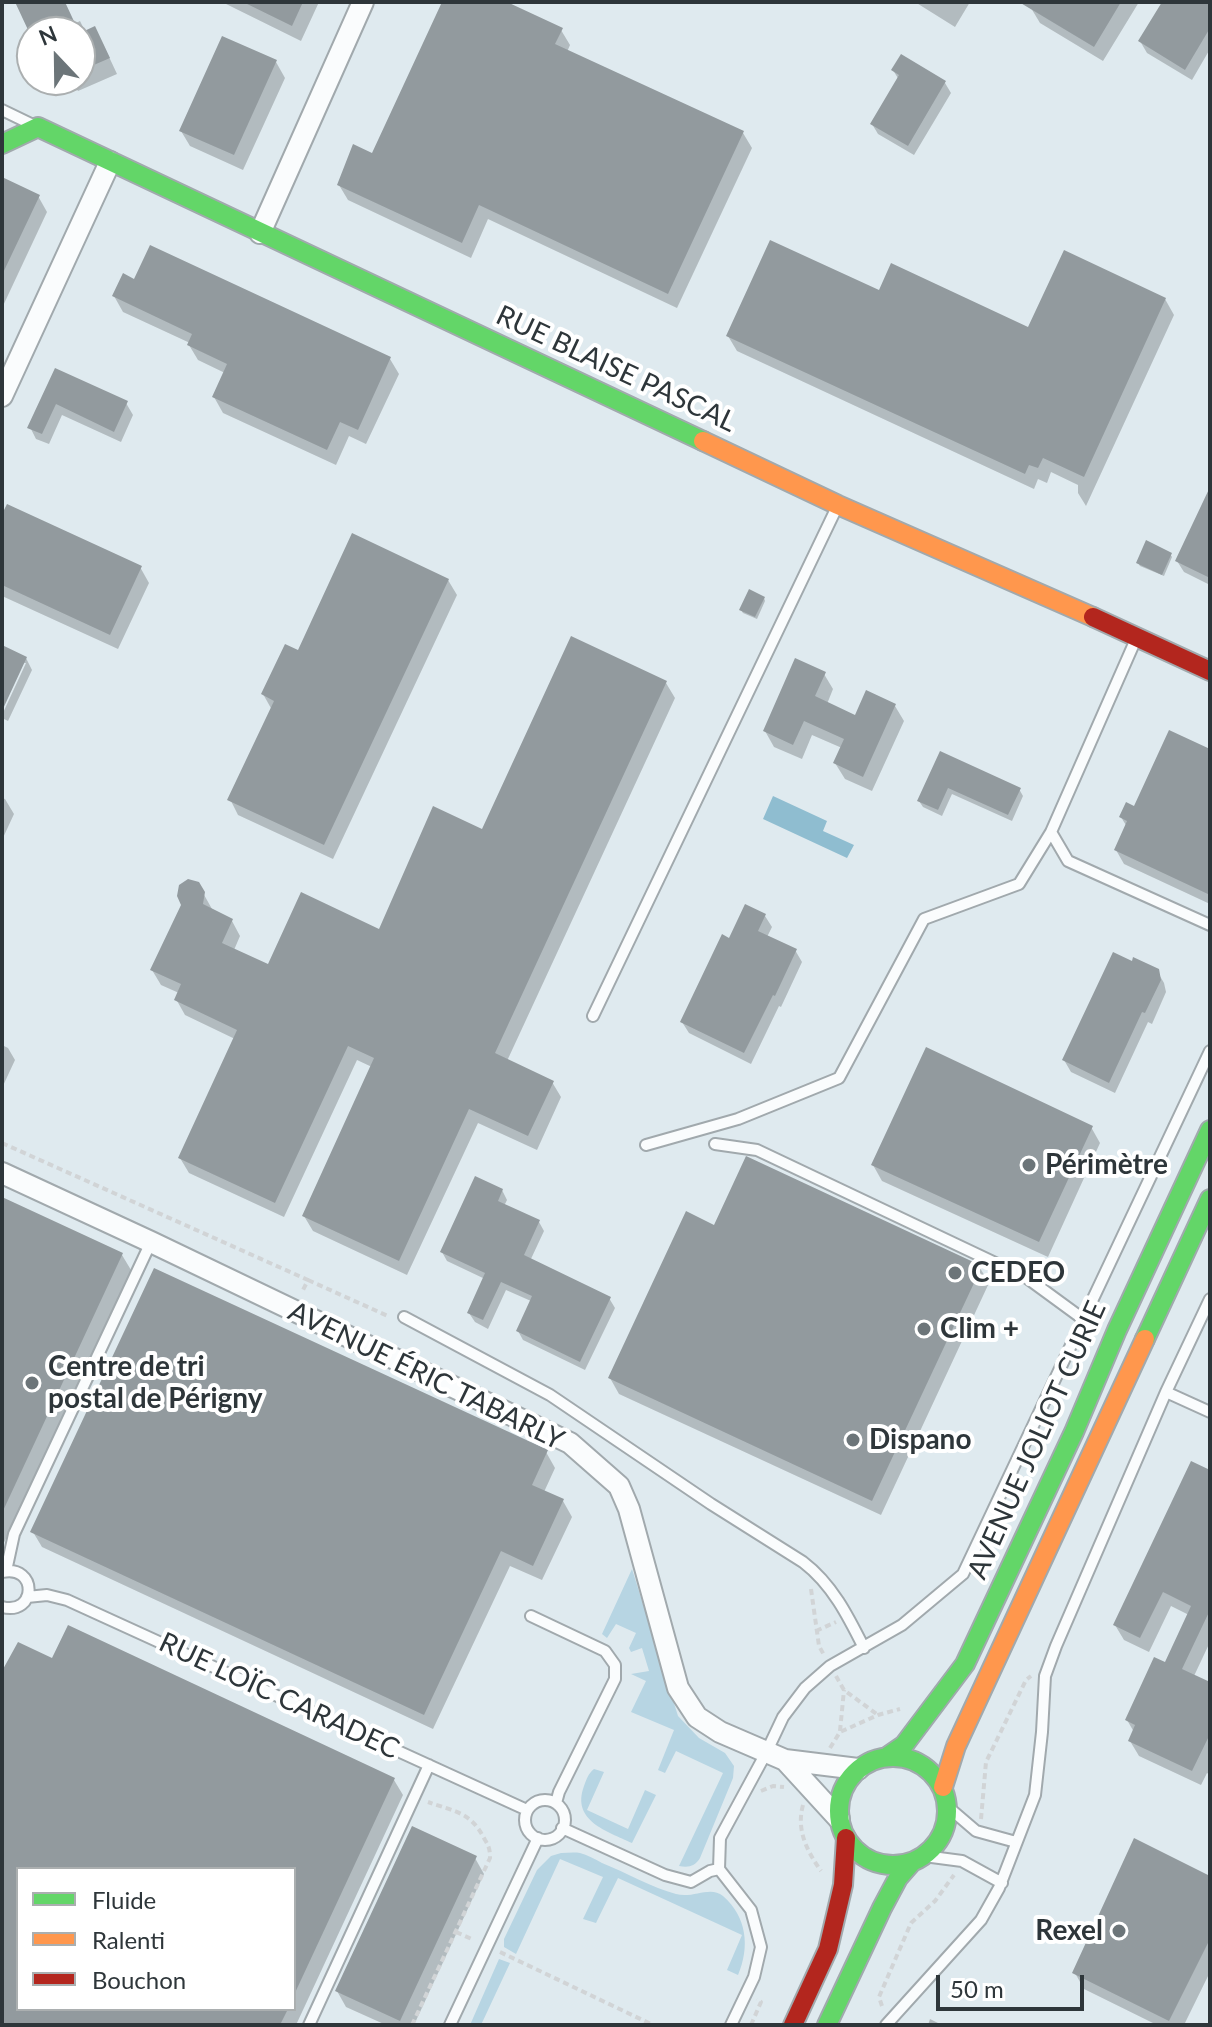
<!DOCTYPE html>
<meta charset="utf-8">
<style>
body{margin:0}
#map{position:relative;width:1212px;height:2027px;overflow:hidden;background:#dfeaef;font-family:Lato,sans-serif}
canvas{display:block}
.frame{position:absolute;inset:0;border:4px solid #2e363a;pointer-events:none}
.legend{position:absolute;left:16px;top:1867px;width:280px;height:144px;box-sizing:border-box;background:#fff;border:2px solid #abafb0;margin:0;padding:10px 14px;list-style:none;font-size:24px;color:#2e363a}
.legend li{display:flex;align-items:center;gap:16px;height:40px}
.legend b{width:40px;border:2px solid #abafb0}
.north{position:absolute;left:16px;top:16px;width:80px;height:80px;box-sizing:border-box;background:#fff;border:2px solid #abafb0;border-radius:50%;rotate:338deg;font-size:22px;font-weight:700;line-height:32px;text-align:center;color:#2e363a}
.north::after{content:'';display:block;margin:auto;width:28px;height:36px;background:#6c7579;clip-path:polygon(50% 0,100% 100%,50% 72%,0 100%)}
.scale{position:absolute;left:936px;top:1975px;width:148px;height:36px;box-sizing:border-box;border:4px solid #2e363a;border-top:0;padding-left:10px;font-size:24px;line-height:28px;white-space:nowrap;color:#2e363a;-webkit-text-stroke:6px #fff;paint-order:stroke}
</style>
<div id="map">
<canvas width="1212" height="2027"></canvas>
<div class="frame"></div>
<ul class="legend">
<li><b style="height:10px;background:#63d668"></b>Fluide</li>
<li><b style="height:10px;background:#ff974d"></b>Ralenti</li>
<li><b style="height:10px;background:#b3261e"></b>Bouchon</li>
</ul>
<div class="north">N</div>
<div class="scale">50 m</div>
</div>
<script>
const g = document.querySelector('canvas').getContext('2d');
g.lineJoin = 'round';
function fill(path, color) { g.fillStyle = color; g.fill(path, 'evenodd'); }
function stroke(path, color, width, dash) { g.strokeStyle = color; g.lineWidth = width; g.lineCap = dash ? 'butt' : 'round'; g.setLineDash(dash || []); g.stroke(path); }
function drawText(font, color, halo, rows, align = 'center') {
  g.font = font + ' Lato,sans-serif'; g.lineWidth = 8; g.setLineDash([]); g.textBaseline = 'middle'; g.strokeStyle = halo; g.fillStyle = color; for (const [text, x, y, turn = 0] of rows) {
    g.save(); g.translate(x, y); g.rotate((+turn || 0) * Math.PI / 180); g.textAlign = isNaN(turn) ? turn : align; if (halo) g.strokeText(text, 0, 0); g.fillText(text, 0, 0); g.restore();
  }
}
const green = new Path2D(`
 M632,1569L678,1716L699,1738L725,1753L734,1766L733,1778L700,1858C695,1866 689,1868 679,1866L723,1773L676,1751L665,1773L658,1770L674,1730L631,1712L646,1681L631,1674L649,1671L642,1648L631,1652L629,1648L636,1633L616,1624L607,1638L602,1634Z
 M594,1769L604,1772L587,1810L628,1829L645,1790L656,1795L632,1843C607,1831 571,1821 584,1786C587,1778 588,1774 594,1769Z
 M561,1853C567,1853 574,1852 580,1853C587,1855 595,1859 602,1863C625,1872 653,1888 676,1894C693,1899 710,1885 723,1896C747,1917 750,1947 738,1975L727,1970L742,1935L618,1878L596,1923L583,1919L603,1877L560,1859L516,1954L504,1947V1939L537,1870L551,1856Z
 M499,1959L510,1963L481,2025H470Z`);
const water = new Path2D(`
 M773,796L827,821L823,831L854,845L847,858L763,819Z`);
const shadow = new Path2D(`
 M17,2H64L74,24L80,21L86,33L103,44L117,74L78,91L71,80H80V32H32V34Z
 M222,2H319L301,41Z
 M445,2H502L561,30L570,45L567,52L743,133L752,148L677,308L488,219L471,258L348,200L339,185L373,155Z
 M915,2H970L955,27Z
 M1034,2H1139L1103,61L1040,23L1031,8Z
 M1164,2H1210V49L1192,80L1147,53L1140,41Z
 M276,62L285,78L243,170L190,146L181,131Z
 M893,70L945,83L951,93L914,155L878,134L872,124L899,80Z
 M2,179L38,196L47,212L2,308Z
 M880,292L1029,329L1165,299L1174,315L1086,506L1078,493V485L1051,472L1047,483L1038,479L1034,489L737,351L728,336Z
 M114,296L390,359L399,374L366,444L349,436L336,465L223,413L214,397L225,373L198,360L189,345L190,343L123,312Z
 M56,370L126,403L133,415L121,442L62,415L49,444L36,439L30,427Z
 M1210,498V585L1184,572L1177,561Z
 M2,519L140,567L149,583L118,649L2,596Z
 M1170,554L1172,557L1164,576L1140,566L1138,563Z
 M448,580L457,595L333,859L238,815L230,799L272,710L263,694L299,652Z
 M764,598L765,601L757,619L743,613L741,610Z
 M2,648L26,658L32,670L8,721L2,718V715L26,663H22L2,706Z
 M824,674L833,689L827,704L856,717L895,706L904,721L872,791L845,779L835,763L842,748L812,735L802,759L774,747L765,731Z
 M666,683L675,698L507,1061L552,1082L561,1097L537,1150L478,1123L407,1275L313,1231L304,1216L372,1067L357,1060L284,1217L189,1173L180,1158L235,1039L185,1015L176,999L179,993L161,985L152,970L198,884L212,909L232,921L240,936L234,950L269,967L380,932L483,832Z
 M1210,751V904L1124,864L1116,850L1127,827L1121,817L1134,809Z
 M941,753L1019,789L1023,796L1012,821L952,794L942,816L923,807L919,801Z
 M2,798L5,799L14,814L2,840Z
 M765,916L772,927L767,937L795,950L802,962L781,1007L779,1006L751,1064L689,1033L682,1022L730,940Z
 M1157,971L1164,983L1166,992L1152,1024L1148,1022L1115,1093L1071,1072L1064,1060Z
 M2,1045L8,1048L15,1060L2,1088Z
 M1091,1127L1100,1143L1048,1257L882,1181L873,1165Z
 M502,1190L507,1200L504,1206L539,1222L544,1231L530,1261L609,1298L615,1308L585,1370L523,1340L518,1331L531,1301L506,1290L488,1329L475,1322L469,1313L485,1279L447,1261L442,1252Z
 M2,1199L122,1255L131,1270L2,1547Z
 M715,1227L980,1268L989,1283L881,1515L619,1394L610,1378Z
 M546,1452L555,1468L544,1492L563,1501L572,1517L542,1580L510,1566L433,1729L42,1547L33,1532Z
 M1210,1472V1642L1194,1676L1210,1684V1775L1207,1773L1201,1785L1139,1756L1130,1741L1134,1732L1127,1720L1166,1664L1189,1615L1171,1606L1149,1652L1124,1640L1115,1625Z
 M53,1661L394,1780L403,1795L296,2025H2V1676ZM18,1869H294V2009H18Z
 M475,1858L484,1874L414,2025H386L346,2007L337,1991Z
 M1210,1878V1972L1184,2025H1157L1084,1989L1075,1973Z
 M930,2019L942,2025H928Z`);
const building = new Path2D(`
 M15,2H65L79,32H29Z
 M243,2H303L292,26Z
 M442,2H507L563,28L555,44L744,131L668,294L479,205L462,243L337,185L353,144L372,153Z
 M1019,2H1121L1094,47Z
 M1162,2H1210V28L1185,70L1138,41Z
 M95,26L110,58L80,71V33Z
 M222,36L277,60L234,155L179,131Z
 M901,54L946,81L908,146L870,124L899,75L891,70Z
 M2,177L40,195L2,275Z
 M770,240L879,290L891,263L1028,327L1064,250L1166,298L1084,477L1043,458L1038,468L1029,465L1025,474L726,336Z
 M150,245L391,357L358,430L340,422L327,450L212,397L227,364L187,345L192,334L112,296L123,273L134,279Z
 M55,368L128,401L114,432L56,404L42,434L27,428Z
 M1210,487V578L1175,561Z
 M7,504L142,566L110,635L2,585V514Z
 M352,533L449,579L324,845L227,800L274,701L261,694L285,644L298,650Z
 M1146,540L1172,553L1162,575L1136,563Z
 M749,589L765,597L755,617L739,610Z
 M571,636L667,681L495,1053L554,1081L528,1136L469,1109L399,1261L302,1216L374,1058L348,1046L275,1203L178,1158L237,1030L174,1000L181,984L150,970L181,905L177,896L179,885L188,879L199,882L205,892L203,904L233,919L222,943L268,964L301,892L379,929L433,806L482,829Z
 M2,645L27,657L2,711Z
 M795,658L826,672L815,696L855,715L866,690L896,704L863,777L833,763L844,739L804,721L793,745L763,731Z
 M1169,730L1210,749V895L1114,850L1127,821L1119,817L1126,802L1134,806Z
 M940,751L1021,788L1008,815L948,788L938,810L917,801Z
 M745,904L766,914L758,931L797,949L775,996L773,995L744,1053L680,1022L722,934L729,938Z
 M1113,952L1132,961L1133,957L1159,969L1161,980L1145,1013L1142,1012L1109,1083L1062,1060Z
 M926,1047L1093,1126L1039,1242L871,1165Z
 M746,1156L982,1266L872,1501L608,1378L686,1211L714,1225Z
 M475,1176L503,1189L498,1201L540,1220L524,1255L611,1297L580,1362L516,1331L532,1296L501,1282L483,1320L467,1313L485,1273L440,1252Z
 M2,1197L123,1253L2,1513Z
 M154,1268L548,1450L532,1485L564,1499L533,1566L501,1551L424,1715L30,1532Z
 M1191,1461L1210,1470V1610L1182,1669L1210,1682V1734L1192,1771L1128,1741L1135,1725L1125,1720L1154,1657L1165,1662L1191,1606L1163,1592L1140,1638L1113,1625Z
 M68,1625L395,1778L294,1995V1869H18V2009H288L280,2025H2V1671L18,1642L52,1658Z
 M412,1826L477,1856L400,2021L335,1991Z
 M1134,1838L1210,1876V1939L1169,2021L1072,1973Z`);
const path = new Path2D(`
 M2,1143L308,1280L302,1292
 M308,1280L390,1317
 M811,1589L819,1646L824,1655
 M816,1631L836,1622
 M836,1676L844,1690L878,1715
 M840,1731L844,1690
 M830,1748L840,1732L878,1715L900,1709
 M761,1791L773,1786L784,1787
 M803,1805C796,1830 807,1851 821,1871
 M981,1819L986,1762L1026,1680L1031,1676
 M456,1932L474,1940
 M500,1952L653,2025
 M882,2006L879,1997L911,1923L935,1901L954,1875
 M412,2025L490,1858C490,1850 489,1846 485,1840C471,1812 456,1812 428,1802
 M751,2025L761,2002L757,1999`);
const lane = new Path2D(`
 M2,110L33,125
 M1136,639L1051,832L1068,861L1210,925
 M593,1016L837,507
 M715,1144L757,1150L1027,1278L1083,1319
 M646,1145L738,1119L839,1078L924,919L1019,884L1051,832
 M404,1317L550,1395L711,1504L803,1562C832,1584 848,1616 864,1648
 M1166,1392L1210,1412
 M6,1571L14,1534L151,1242
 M2,1572C38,1564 37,1616 2,1607
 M27,1597L47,1595L67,1600L527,1810
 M531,1616L605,1651L615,1665V1679L559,1792L556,1803
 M525 1820a20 20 0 1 1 40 0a20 20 0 1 1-40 0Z
 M948,1807L976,1831L1016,1842
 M562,1828L665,1875L691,1882L710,1871L719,1869
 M924,1856L962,1861L1002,1883
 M719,1869L720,1838L766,1753L783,1717L805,1688L830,1666L902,1625L963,1574L1210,1051
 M719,1869L751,1910L761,1947L754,1977L731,2025
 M309,2025L429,1765
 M450,2025L538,1838
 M886,2025L981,1920L999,1888L1035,1795L1042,1732L1045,1676L1056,1646L1166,1392L1210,1299`);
const street = new Path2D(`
 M260,233L363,2
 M2,396L110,162
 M2,1173L151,1242L570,1443L619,1486L629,1509L678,1688L697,1717L720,1732L785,1760L858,1769
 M785,1760L839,1819`);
const fast = new Path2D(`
 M2,144L38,127L703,441
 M1145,1339L1210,1199
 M888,1756L904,1745L965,1664L1074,1432L1117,1330L1210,1130
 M839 1811a54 54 0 1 1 108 0a54 54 0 1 1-108 0Z
 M827,2025L882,1908L898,1878L912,1862`);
const slow = new Path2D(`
 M703,441L838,505L1093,617
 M943,1787L956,1746L1145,1339`);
const jam = new Path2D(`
 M1093,617L1210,671
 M793,2025L828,1949L843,1885L846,1838`);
const markers = [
 [1029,1165,8,"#6c7579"],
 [955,1273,8,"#6c7579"],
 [924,1329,8,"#6c7579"],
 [32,1383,8,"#6c7579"],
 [853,1440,8,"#6c7579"],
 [1119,1931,8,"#6c7579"]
];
const streetNames = [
 ["RUE BLAISE PASCAL",616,369,25],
 ["AVENUE ÉRIC TABARLY",426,1376,26],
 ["AVENUE JOLIOT CURIE",1037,1440,-66],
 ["RUE LOÏC CARADEC",279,1696,25]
];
const poiNames = [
 ["Périmètre",1045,1165],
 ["CEDEO",971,1273],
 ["Clim +",940,1329],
 ["Centre de tri",48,1367],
 ["postal de Périgny",48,1399],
 ["Dispano",869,1440],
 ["Rexel",1103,1931,"right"]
];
fill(green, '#b7d5e3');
fill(water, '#8fbdd0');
fill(shadow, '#0003');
fill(building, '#929a9e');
stroke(lane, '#a1a9ad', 14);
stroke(street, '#a1a9ad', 24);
stroke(fast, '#a1a9ad', 22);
stroke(slow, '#a1a9ad', 22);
stroke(jam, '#a1a9ad', 22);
stroke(path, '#d1d4d6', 4, [6, 4]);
stroke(lane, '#fafcfd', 10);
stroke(street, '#fafcfd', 20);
stroke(fast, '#63d668', 18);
stroke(slow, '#ff974d', 18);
stroke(jam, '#b3261e', 18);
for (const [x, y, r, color] of markers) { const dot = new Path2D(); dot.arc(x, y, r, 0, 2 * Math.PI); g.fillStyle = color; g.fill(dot); stroke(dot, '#fff', 3); }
drawText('28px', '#2e363a', '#fff', streetNames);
drawText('bold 28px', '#2e363a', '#fff', poiNames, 'left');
</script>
